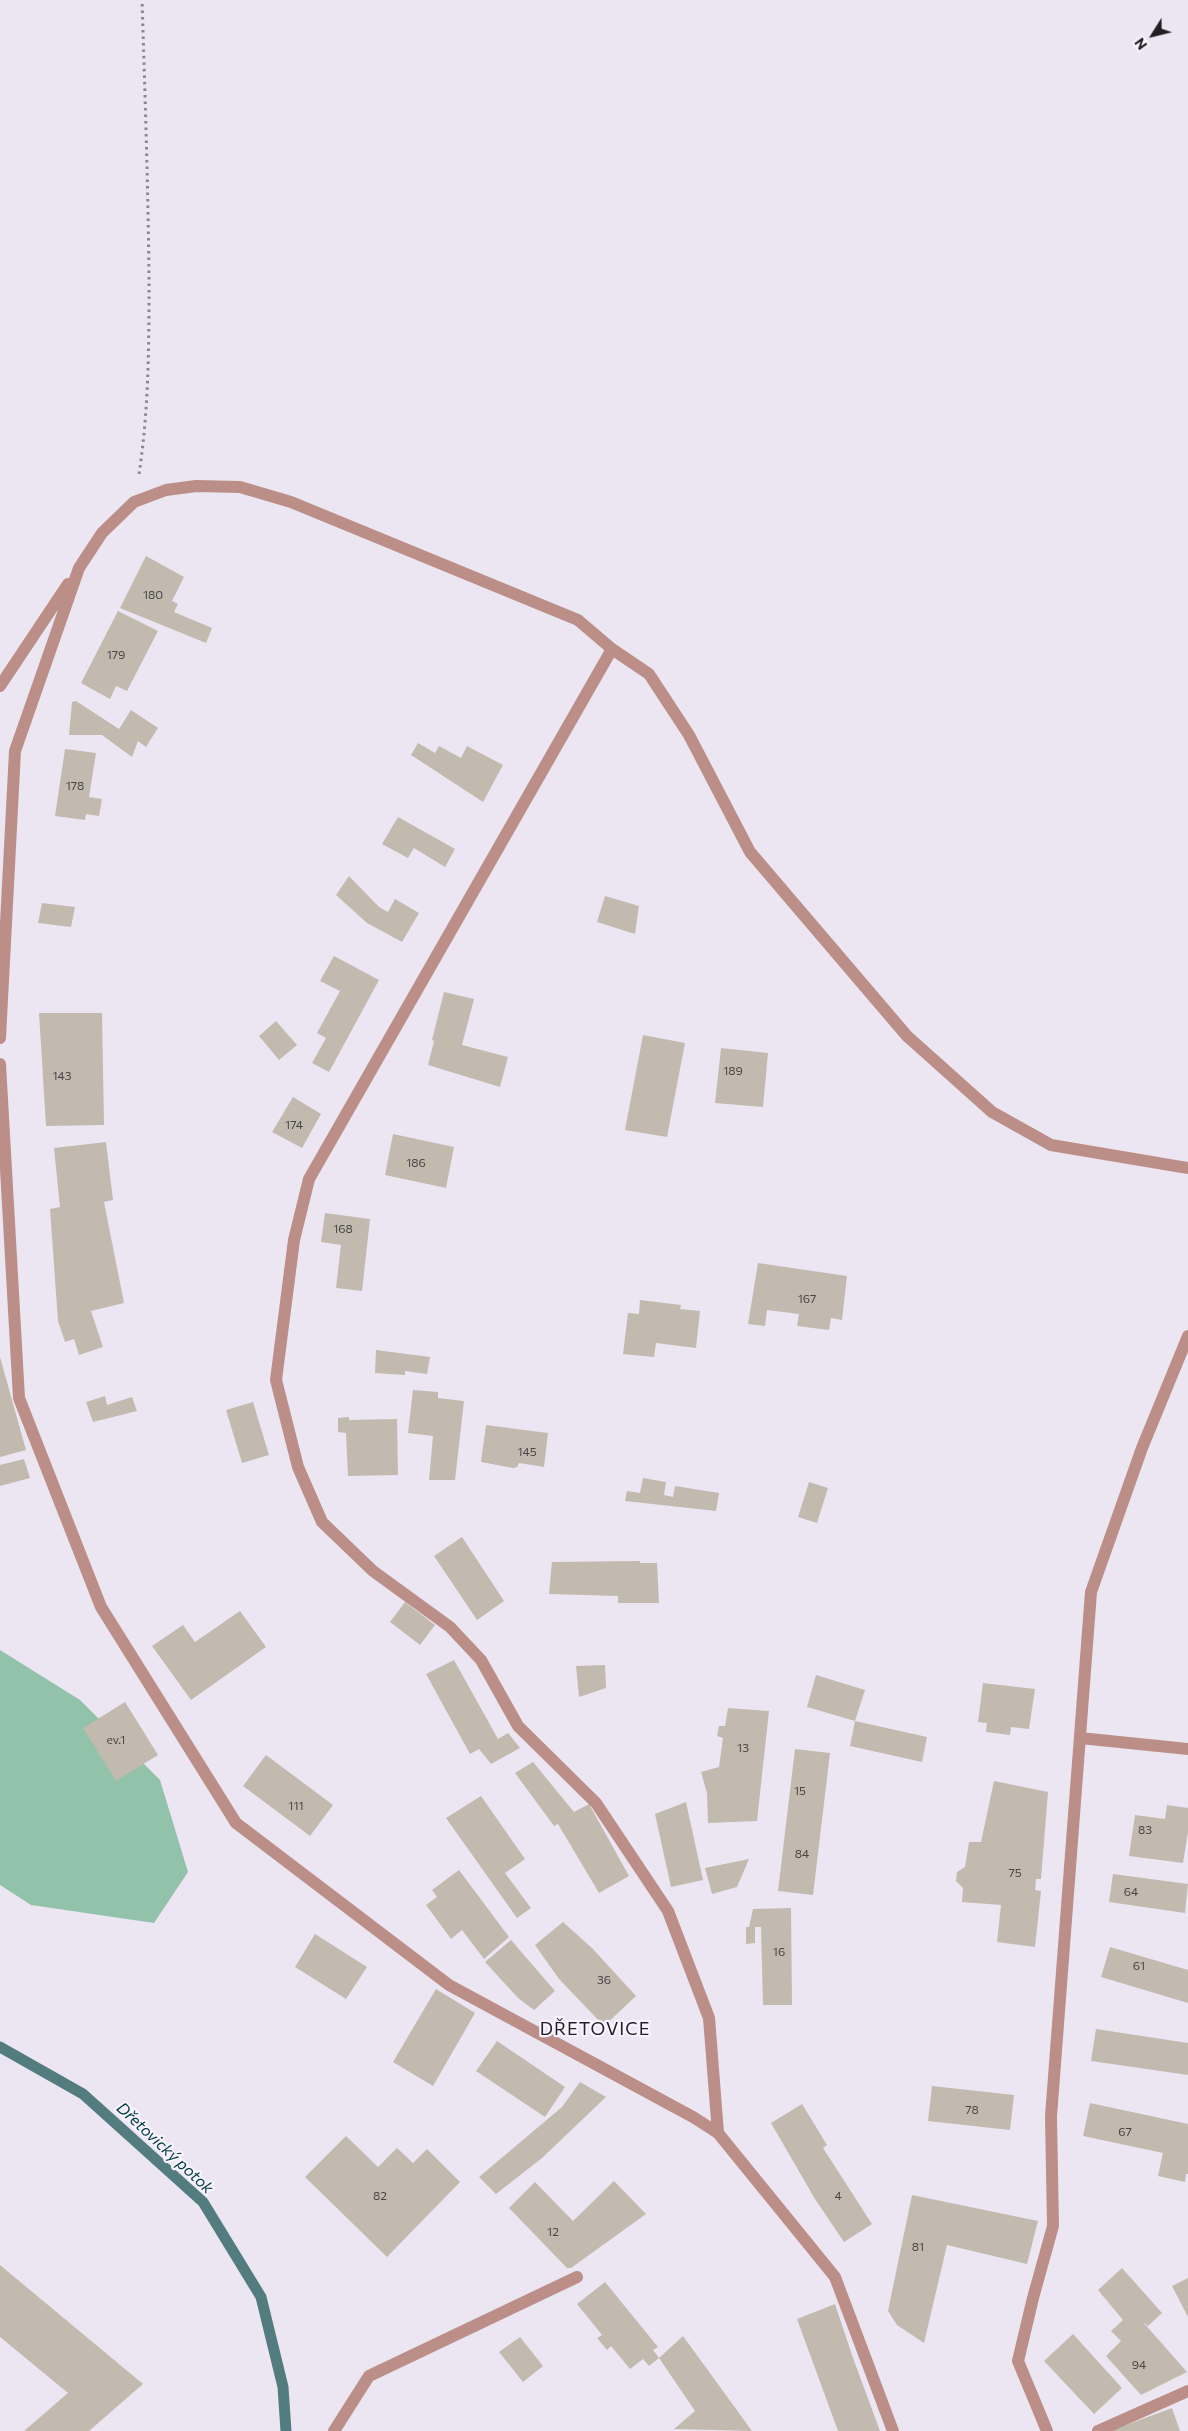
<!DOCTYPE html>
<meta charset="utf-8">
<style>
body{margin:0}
#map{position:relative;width:1188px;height:2431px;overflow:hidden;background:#ece6f3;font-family:Commissioner,sans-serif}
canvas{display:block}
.north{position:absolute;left:1128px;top:10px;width:50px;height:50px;-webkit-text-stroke:4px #f8f3fe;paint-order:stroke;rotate:234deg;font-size:14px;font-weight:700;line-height:20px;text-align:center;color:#211f23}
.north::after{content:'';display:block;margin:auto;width:18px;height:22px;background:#211f23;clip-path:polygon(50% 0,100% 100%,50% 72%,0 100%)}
</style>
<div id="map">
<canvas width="1188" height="2431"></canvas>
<div class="north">N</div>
</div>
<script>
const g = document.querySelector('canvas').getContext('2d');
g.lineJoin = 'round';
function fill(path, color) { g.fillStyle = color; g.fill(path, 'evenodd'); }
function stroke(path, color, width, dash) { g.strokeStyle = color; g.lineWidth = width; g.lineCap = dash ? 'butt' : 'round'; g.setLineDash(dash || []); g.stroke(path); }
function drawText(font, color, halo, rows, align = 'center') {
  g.font = font + ' Commissioner,sans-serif'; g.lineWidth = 4.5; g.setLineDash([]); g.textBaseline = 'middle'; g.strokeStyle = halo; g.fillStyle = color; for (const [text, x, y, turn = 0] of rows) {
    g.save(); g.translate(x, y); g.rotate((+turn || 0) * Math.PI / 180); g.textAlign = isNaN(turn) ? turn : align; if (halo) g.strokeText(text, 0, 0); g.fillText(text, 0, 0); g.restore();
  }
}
const forest = new Path2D(`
 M0,1650L80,1700L160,1780L188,1872L154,1923L31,1905L0,1885Z`);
const stream = new Path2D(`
 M0,2047L83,2094L203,2202L261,2297L283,2387L286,2431`);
const building = new Path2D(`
 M146,556L184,577L172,601L178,604L174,612L212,628L206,643L120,608Z
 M118,611L158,631L127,691L116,686L110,699L81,683Z
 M76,701L119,729L131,710L158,728L146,747L138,741L132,757L102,735H69L72,702Z
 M418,743L435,753L439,746L461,758L467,746L503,765L483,802L411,755Z
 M65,749L96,753L89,797L102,799L99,816L86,814L85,820L55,816Z
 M398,817L455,849L445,867L414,848L408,858L382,844Z
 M349,876L379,907L388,912L395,899L419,913L402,942L367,923L336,895Z
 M605,896L639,906L635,934L597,922Z
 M42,903L75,907L71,927L38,923Z
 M334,956L379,980L329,1072L312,1063L326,1038L317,1033L340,991L320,981Z
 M444,992L474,999L462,1045L508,1057L500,1087L428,1065L434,1041L432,1040Z
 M39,1013H102L104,1125L46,1126Z
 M276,1021L297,1045L279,1060L259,1036Z
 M643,1035L685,1043L667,1137L625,1130Z
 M721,1048L768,1053L763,1107L715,1103Z
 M293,1097L321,1114L302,1148L272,1132Z
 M393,1134L454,1147L446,1188L385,1175Z
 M106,1142L113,1200L104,1202L124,1303L91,1311L103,1347L79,1355L74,1339L65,1342L58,1321L50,1209L60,1207L54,1148Z
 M325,1213L370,1219L362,1291L336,1288L341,1245L321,1242Z
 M758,1263L847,1276L842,1320L831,1318L829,1330L797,1326L799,1314L767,1310L765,1326L748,1324Z
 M640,1300L681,1305L680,1309L700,1311L696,1348L656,1343L654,1357L623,1354L628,1313L639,1314Z
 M376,1350L430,1357L427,1374L405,1371V1375L375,1373Z
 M0,1357L26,1450L0,1457Z
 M413,1390L438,1392V1398L464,1401L455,1480H429L433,1436L408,1433Z
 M105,1396L107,1405L132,1397L137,1411L93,1422L86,1402Z
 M253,1402L269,1455L242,1463L226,1410Z
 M349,1417V1420L397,1419L398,1475L348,1476L346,1433L338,1432V1418Z
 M486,1425L548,1433L544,1467L519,1463L517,1467L513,1468L481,1462Z
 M24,1459L30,1478L0,1486V1465Z
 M643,1478L666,1482L664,1495L673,1497L675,1486L719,1493L716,1511L625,1501L627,1491L640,1493Z
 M809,1482L828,1488L817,1523L798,1517Z
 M462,1537L504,1601L477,1620L434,1556Z
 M640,1561V1563H657L659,1603H618V1596L549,1594L552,1562Z
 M405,1602L435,1625L420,1645L390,1622Z
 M240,1611L266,1647L191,1700L152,1646L183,1625L195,1642Z
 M454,1660L498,1739L508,1733L520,1748L491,1764L479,1749L470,1754L426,1674Z
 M605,1665L606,1688L579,1697L576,1666Z
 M816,1675L865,1690L855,1721L807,1707Z
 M983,1683L1035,1689L1029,1729L1011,1727L1010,1735L986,1732L987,1723L978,1722Z
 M125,1702L158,1755L116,1781L83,1728Z
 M728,1708L769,1711L757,1821L708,1823L707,1793L701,1772L719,1767L723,1738L717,1736L719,1726H725Z
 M855,1721L927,1737L922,1762L850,1746Z
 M795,1749L830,1753L813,1895L778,1891Z
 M266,1755L333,1805L310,1836L243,1786Z
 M533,1762L574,1812L589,1804L629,1876L599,1893L558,1824L554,1826L515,1773Z
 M994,1781L1048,1792L1041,1879H1036L1035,1890L1041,1891L1035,1947L997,1942L1001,1905L962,1902L963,1888L956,1881L957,1872L965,1867L969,1842H981Z
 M481,1796L525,1859L505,1873L531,1908L517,1918L446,1818Z
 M686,1802L703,1880L671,1887L655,1814Z
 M1167,1805L1188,1808V1832L1183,1863L1129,1856L1135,1815L1165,1819Z
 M749,1859L737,1887L712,1894L705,1868Z
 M459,1870L509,1937L484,1959L462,1930L451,1939L426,1905L437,1897L432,1890Z
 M1113,1874L1188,1884L1185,1913L1109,1902Z
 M791,1908L792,2005H763L761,1927H755V1943L746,1944V1927H749L753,1909Z
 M563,1922L592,1948L636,1996L604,2026L559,1979L535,1945Z
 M315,1934L367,1967L346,1999L295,1967Z
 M511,1940L555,1991L534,2010L518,1998L485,1962Z
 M1110,1947L1188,1970V2003L1101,1977Z
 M436,1989L475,2013L433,2086L393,2062Z
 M1096,2029L1188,2043V2075L1091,2061Z
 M497,2041L565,2087L545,2117L476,2071Z
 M580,2082L606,2097L542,2158L496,2194L479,2177L562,2107Z
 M932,2086L1014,2095L1010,2130L928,2121Z
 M1090,2103L1188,2124V2174H1186L1185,2182L1158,2176L1163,2153L1083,2136Z
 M802,2104L827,2145L823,2148L872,2224L844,2242L815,2199L771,2123Z
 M346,2136L378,2167L397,2148L413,2163L427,2149L460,2182L387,2257L305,2177Z
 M614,2181L646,2214L571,2268H567L509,2208L535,2182L573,2221Z
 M912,2195L1038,2221L1027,2264L947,2245L924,2343L897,2325L888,2311Z
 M0,2265L143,2384L89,2431H24L68,2393L0,2337Z
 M1122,2268L1162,2313L1148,2326L1143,2322L1187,2372L1141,2395L1106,2356L1121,2341L1111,2331L1123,2320L1098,2290Z
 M1188,2278V2317L1172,2286Z
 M605,2282L658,2347L653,2350L659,2358L649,2366L643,2359L630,2369L611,2346L607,2350L597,2338L602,2335L577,2304Z
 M835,2304L853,2358L880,2431H838L797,2319Z
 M1073,2334L1122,2388L1094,2414L1044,2361Z
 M683,2336L752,2431L674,2429L695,2411L659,2358Z
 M520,2337L543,2366L523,2382L499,2352Z
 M1172,2408L1180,2431H1110Z`);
const path = new Path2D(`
 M139,474C149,409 149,342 149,277C148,185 145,92 142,0`);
const minor = new Path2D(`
 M612,649L309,1179L294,1240L276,1380L298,1467L322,1522L373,1571L450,1627L481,1660L518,1726L596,1803L668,1911L709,2018L718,2133
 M0,686L68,584
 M0,1038L15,751L79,568L102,533L134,502L166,490L196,486L240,487L291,502L578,620L612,649L649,674L689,735L750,852L907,1036L992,1112L1051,1145L1188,1168
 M0,1064L19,1398L101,1607L236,1823L449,1985L693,2117L718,2133L835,2277L893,2431
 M1080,1738L1188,1749
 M334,2431L369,2376L577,2277
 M1047,2431L1018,2361L1033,2298L1053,2226L1051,2116L1091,1592L1142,1448L1188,1336
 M1098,2431L1188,2391`);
const numberNames = [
 ["180",153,595],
 ["179",116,655],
 ["178",75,786],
 ["189",733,1071],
 ["143",62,1076],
 ["174",294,1125],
 ["186",416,1163],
 ["168",343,1229],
 ["167",807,1299],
 ["145",527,1452],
 ["ev.1",116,1740],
 ["13",743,1748],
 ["15",800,1791],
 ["111",296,1806],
 ["83",1145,1830],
 ["84",802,1854],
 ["75",1015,1873],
 ["64",1131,1892],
 ["16",779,1952],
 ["61",1139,1966],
 ["36",604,1980],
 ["78",972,2110],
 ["67",1125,2132],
 ["82",380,2196],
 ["4",838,2196],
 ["12",553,2232],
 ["81",918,2247],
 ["94",1139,2365]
];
const waterNames = [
 ["Dřetovický potok",165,2148,43]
];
const quarterNames = [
 ["DŘETOVICE",595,2029]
];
fill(forest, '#92c2a9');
stroke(stream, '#537c7f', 11);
fill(building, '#c2baaf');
stroke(path, '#8a868e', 3, [2.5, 4]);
stroke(minor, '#bb8f87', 12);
drawText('12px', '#494646', null, numberNames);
drawText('italic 16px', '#054042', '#f8f3fe', waterNames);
g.letterSpacing = '1px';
drawText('18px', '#211f23', '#f8f3fe', quarterNames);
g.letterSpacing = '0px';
</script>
